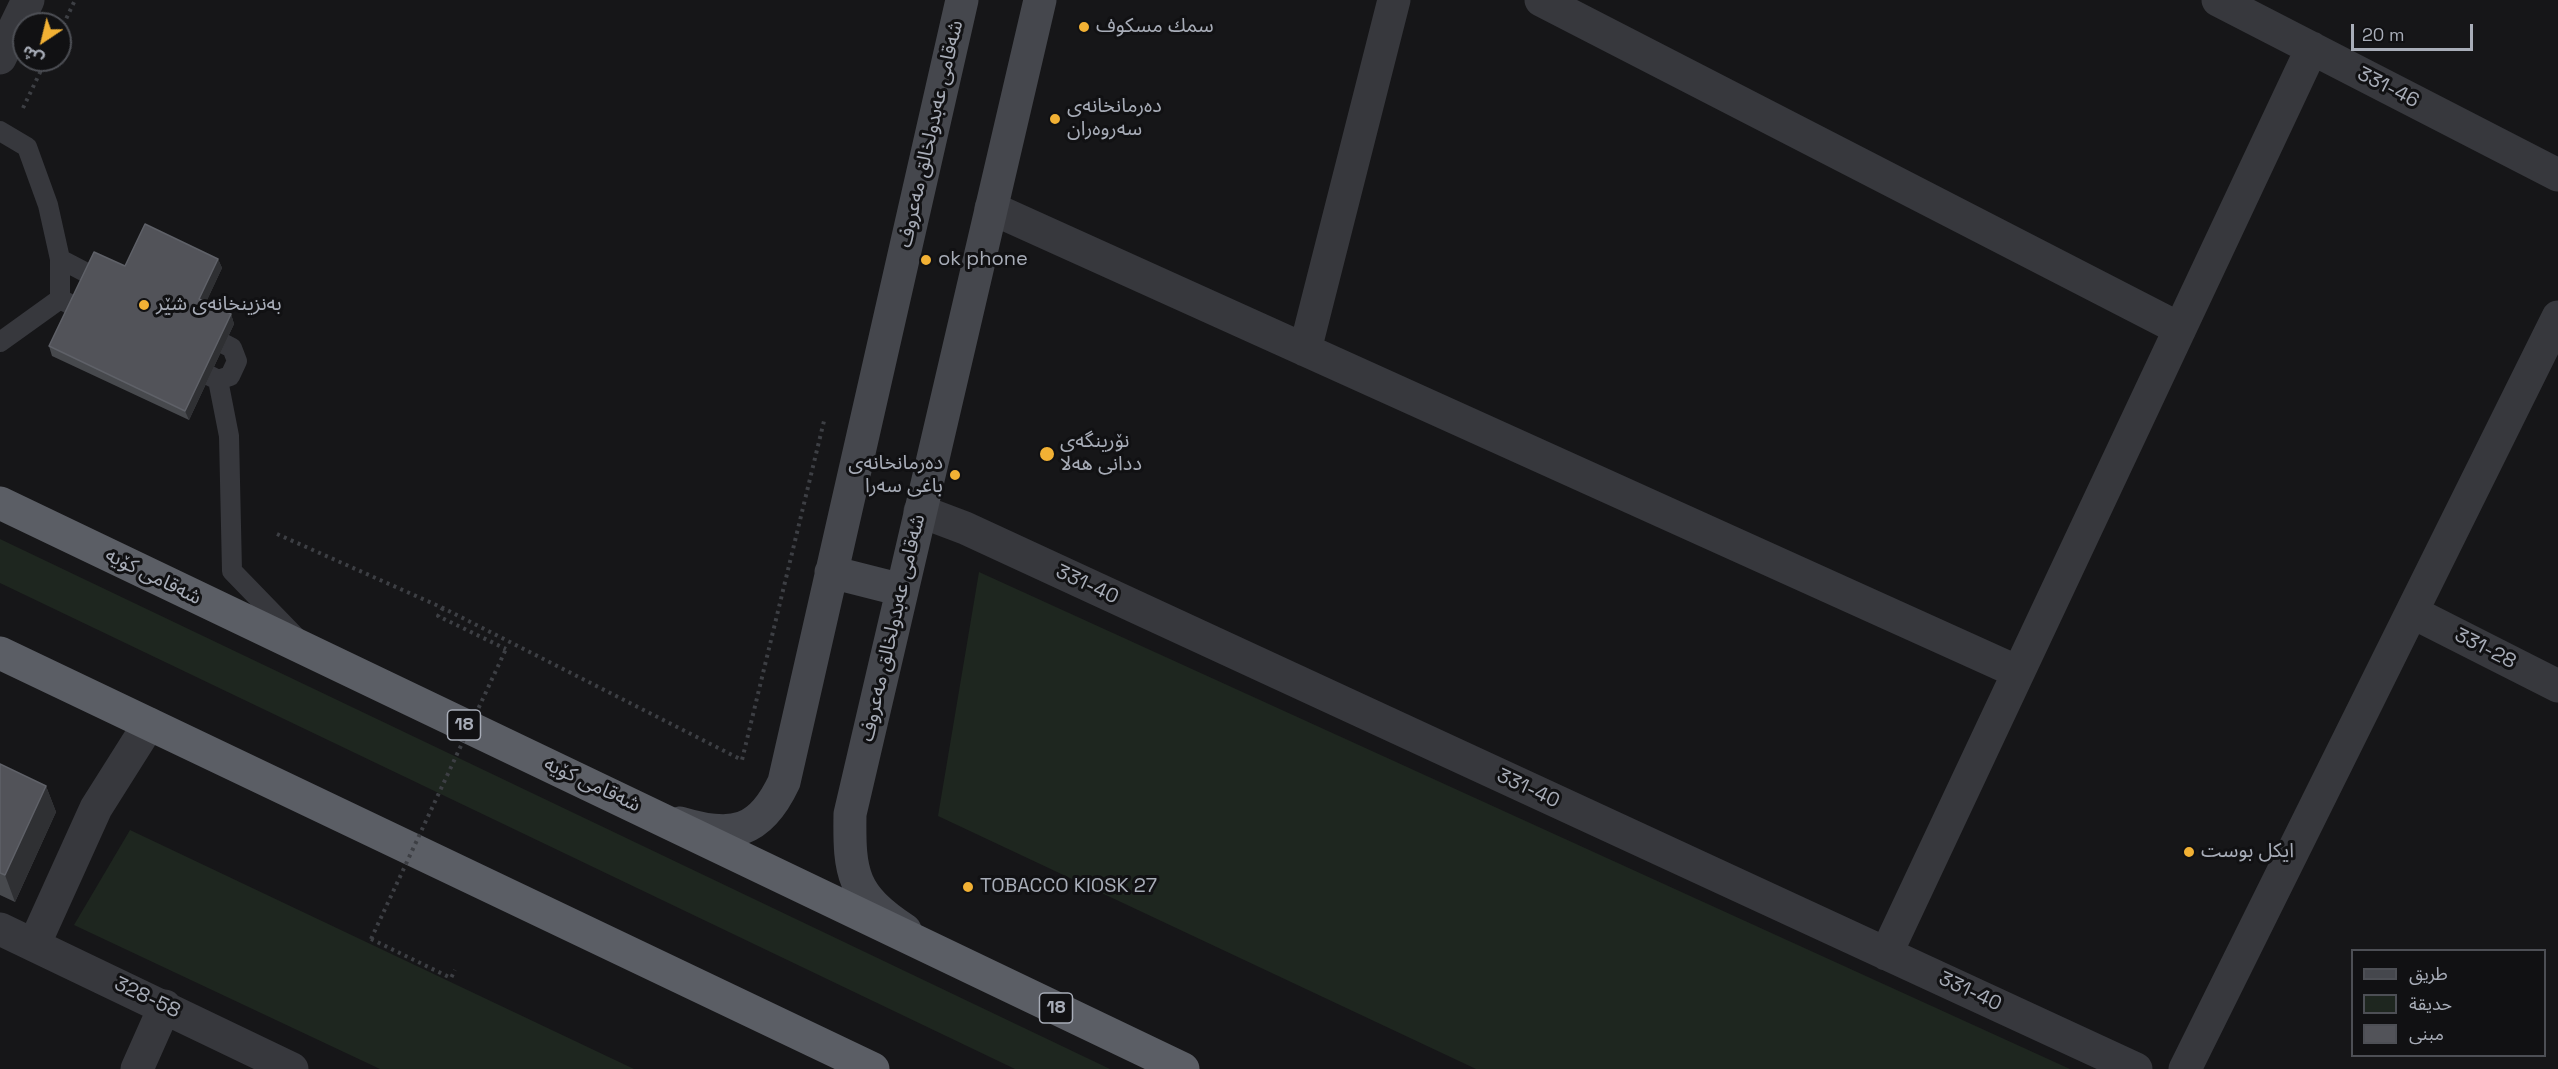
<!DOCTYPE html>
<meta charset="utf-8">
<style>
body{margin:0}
#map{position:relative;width:2558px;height:1069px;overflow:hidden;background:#161618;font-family:"Space Grotesk","Noto Sans Arabic",sans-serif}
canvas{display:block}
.legend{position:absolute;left:2351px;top:949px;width:195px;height:108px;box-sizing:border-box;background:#111113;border:2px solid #4d4f55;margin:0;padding:8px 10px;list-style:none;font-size:18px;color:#a8adb8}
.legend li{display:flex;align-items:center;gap:12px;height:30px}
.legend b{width:30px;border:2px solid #4d4f55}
.north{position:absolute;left:12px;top:12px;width:60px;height:60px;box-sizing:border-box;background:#111113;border:2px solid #4d4f55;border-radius:50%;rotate:215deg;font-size:16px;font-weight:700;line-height:24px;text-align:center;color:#a8adb8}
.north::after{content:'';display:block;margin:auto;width:21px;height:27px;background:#f2b134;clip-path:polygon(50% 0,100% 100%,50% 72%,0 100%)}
.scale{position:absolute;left:2351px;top:24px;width:122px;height:27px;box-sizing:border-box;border:3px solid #a8adb8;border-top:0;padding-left:8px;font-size:18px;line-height:21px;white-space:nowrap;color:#a8adb8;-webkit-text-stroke:4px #111113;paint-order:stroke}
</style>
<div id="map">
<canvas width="2558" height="1069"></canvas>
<ul class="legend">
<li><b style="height:8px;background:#45474d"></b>طريق</li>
<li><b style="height:16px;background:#1e261f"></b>حديقة</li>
<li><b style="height:16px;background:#525359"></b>مبنى</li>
</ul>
<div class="north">ش</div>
<div class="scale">20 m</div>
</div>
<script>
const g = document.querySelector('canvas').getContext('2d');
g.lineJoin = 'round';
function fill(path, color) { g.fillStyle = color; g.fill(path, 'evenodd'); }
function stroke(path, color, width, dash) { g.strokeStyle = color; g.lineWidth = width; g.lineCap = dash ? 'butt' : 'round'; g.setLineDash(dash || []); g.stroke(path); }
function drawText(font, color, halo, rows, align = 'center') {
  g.font = font + ' "Space Grotesk","Noto Sans Arabic",sans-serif'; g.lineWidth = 6; g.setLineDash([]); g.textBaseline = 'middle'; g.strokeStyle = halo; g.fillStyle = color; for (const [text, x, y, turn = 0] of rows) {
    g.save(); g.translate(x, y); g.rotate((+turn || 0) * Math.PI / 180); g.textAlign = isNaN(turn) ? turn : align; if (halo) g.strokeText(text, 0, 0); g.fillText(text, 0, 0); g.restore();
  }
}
const green = new Path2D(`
 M0,539L1110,1069H1015L0,583Z
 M979,572L2070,1069H1476L938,816Z
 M130,830L634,1069H380L74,925Z`);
const path = new Path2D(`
 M60,32L75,0
 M23,108L46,60
 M277,534L443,608L742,760L824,421
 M443,608L438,616L506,649
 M371,939L451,978L455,970`);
const service = new Path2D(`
 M0,131L27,147L48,205L60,259V299
 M60,259L108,284
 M201,332L232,348L237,361L230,376L218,380
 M0,342L60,299L91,315
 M187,364L218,380L229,436L232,571L296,637`);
const minor = new Path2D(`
 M1541,0L2180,329
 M2218,0L2558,175
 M0,58L28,0
 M991,208L2018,672
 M1305,350L1394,0
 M920,511L965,528L2136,1069
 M2412,612L2558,686
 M0,929L292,1069
 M34,945L96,808L149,724
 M1886,954L2312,48
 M137,1069L165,1006
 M2185,1069L2558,317`);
const secondary = new Path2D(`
 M831,572L902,590
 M680,823C733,839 760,833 784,782L962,0
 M905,930C852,895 849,874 850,814L1040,0`);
const trunk = new Path2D(`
 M0,503L1183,1069
 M0,653L873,1069`);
const pathBridge = new Path2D(`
 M371,939L506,649`);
const wall = new Path2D(`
 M218,259L222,268L206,302L231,314L234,324L189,420L52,356L49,346Z
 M0,764L46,786L56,812L15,902L0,895Z`);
const shadedWall = new Path2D(`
 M218,259L222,268L203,309L199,299Z
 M231,314L234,324L189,420L185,411Z
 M46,786L56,812L15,902L5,875Z`);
const building = new Path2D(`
 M145,224L218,259L199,299L231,314L185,411L49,346L94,252L125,266Z
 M0,764L46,786L5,875L0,873Z`);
const markers = [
 [1084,27,6,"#f2b134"],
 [1055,119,6,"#f2b134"],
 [926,260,6,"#f2b134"],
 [144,305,6,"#f2b134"],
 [1047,454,8,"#f2b134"],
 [955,475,6,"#f2b134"],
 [2189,852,6,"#f2b134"],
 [968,887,6,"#f2b134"]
];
const shields = [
 [464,725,33],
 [1056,1008,33]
];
const shieldNames = [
 ["18",464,725],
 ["18",1056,1008]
];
const poiNames = [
 ["سمك مسكوف",1096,27],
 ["دەرمانخانەی",1067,107],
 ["سەروەران",1067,130],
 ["ok phone",938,260],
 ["بەنزینخانەی شێر",156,305],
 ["نۆرینگەی",1060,442],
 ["ددانی هەلا",1060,465],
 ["دەرمانخانەی",943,464,"right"],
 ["باغی سەرا",943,487,"right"],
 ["ايكل بوست",2201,852],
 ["TOBACCO KIOSK 27",980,887]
];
const streetNames = [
 ["331-46",2388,88,27],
 ["شەقامی عەبدولخالق مەعروف",931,134,-77],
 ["شەقامی کۆیە",153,577,26],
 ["331-40",1087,585,25],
 ["شەقامی عەبدولخالق مەعروف",893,628,-77],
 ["331-28",2485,649,27],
 ["شەقامی کۆیە",592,785,25],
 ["331-40",1528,789,25],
 ["331-40",1970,992,25],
 ["328-58",147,998,25]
];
fill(green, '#1e261f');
stroke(path, '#3d3f44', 4, [3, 4.5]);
stroke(service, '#37383d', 20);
stroke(minor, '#37383d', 33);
stroke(secondary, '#45474d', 33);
stroke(trunk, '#5b5e65', 33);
stroke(pathBridge, '#3d3f44', 4, [3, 4.5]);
fill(wall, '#47494d');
fill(shadedWall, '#2f3033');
fill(building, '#525359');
stroke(building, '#5f6168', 1.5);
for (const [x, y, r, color] of markers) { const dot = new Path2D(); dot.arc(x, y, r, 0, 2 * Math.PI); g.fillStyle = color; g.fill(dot); stroke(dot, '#111113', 2); }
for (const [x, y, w] of shields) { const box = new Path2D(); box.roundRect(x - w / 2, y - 15, w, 30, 4.5); g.fillStyle = '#111113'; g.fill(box); stroke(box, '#a8adb8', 1.5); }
drawText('bold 18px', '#a8adb8', null, shieldNames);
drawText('20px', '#a8adb8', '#111113', poiNames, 'left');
drawText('20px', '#a8adb8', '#111113', streetNames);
</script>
